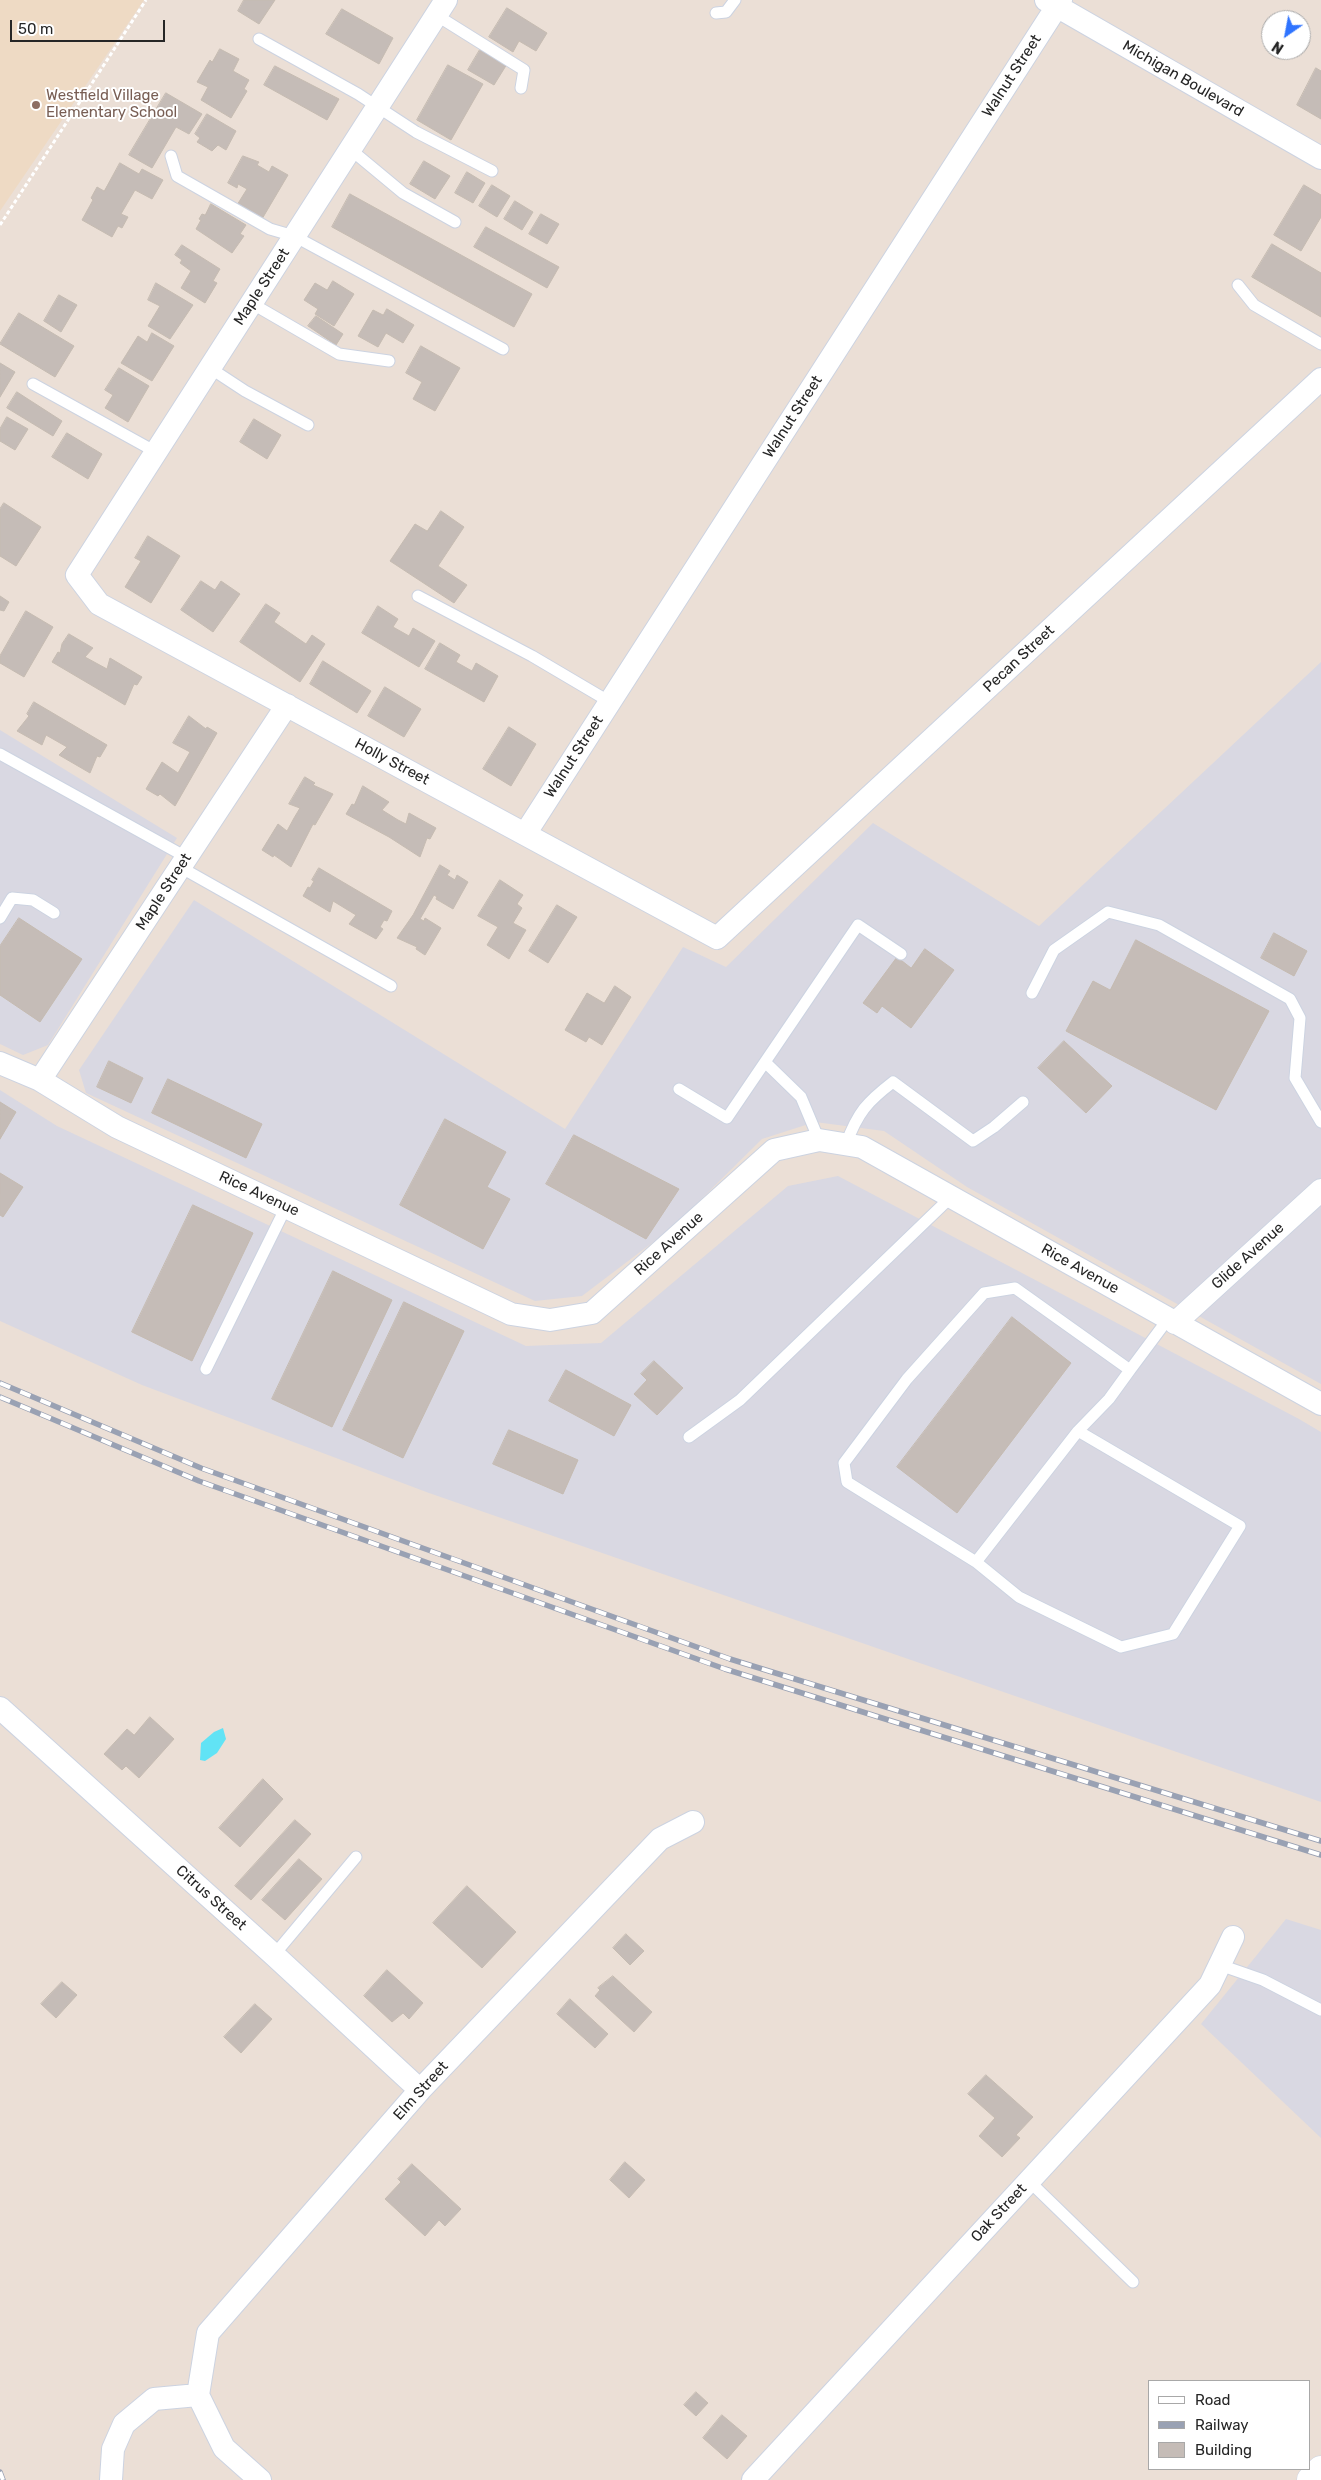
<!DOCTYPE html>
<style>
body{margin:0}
#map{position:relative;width:1321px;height:2480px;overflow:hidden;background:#ebdfd6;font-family:Rubik,sans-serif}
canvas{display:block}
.legend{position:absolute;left:1148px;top:2380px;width:162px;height:90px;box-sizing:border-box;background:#fff;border:1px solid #a8a8a8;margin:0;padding:6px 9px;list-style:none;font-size:15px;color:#262626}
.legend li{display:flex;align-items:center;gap:10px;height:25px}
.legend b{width:25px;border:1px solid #a8a8a8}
.north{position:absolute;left:1261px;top:10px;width:50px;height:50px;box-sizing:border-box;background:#fff;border:1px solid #a8a8a8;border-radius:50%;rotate:213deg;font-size:14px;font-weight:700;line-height:20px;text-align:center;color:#262626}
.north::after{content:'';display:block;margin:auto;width:18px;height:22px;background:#2f74ff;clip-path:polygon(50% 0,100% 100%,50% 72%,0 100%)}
.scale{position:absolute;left:10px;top:20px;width:155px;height:22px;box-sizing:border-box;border:2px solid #262626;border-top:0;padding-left:6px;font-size:15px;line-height:18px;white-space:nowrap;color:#262626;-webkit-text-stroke:4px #fff;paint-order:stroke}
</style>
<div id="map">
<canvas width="1321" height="2480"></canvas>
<ul class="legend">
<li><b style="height:6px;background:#fff"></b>Road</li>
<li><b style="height:6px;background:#99a1b3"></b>Railway</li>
<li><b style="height:14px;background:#c5bcb7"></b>Building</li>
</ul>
<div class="north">N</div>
<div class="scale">50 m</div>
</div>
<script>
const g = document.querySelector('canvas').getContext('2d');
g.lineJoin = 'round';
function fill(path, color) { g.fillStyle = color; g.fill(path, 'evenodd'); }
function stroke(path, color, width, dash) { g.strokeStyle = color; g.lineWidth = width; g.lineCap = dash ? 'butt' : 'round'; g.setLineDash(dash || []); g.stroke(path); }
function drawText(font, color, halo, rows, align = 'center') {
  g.font = font + ' Rubik,sans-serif'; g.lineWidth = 4; g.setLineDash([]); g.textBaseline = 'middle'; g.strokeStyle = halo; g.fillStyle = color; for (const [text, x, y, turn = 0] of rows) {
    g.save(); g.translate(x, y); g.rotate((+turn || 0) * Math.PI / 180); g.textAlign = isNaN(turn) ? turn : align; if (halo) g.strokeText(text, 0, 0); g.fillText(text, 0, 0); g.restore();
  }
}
const industrial = new Path2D(`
 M1321,662V1384L967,1187L884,1131L815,1122L762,1139L673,1227L582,1296L535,1301L86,1093L79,1070L194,900L565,1129L683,947L726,967L873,823L1039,926Z
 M0,730L177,838L48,1045L23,1055L0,1044Z
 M0,1090L57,1126L526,1346L601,1343L788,1186L838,1176L1299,1419L1321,1432V1802L429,1493L142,1385L0,1321Z
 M1286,1919L1321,1930V2138L1201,2024Z`);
const education = new Path2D(`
 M0,0H144L0,211Z`);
const water = new Path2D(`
 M223,1728L226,1739L217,1753L205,1761L200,1760L201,1743L214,1732Z`);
const building = new Path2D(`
 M244,0H275L259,24L238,11Z
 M507,8L547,33L536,51L519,41L513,52L489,37Z
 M342,9L393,38L379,64L326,34Z
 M481,48L507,64L494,85L468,70Z
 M220,49L239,59L233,71L249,80L244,89L247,91L231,118L201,100L208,87L197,82L210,60L212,62Z
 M448,65L483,84L451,140L417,120Z
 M275,66L339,99L327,120L264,85Z
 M1316,68L1321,71V119L1297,105Z
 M166,93L202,114L189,134L176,127L152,168L129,155Z
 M207,114L236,131L226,150L218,145L212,151L197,142L200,138L195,134Z
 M243,156L259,162L257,165L269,172L272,166L288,175L262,219L237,205L247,189L238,184L237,188L228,183Z
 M424,161L450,176L435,199L410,184Z
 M120,163L139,174L142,169L163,180L152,199L135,190L121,214L128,217L122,228L118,226L112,237L82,220L93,200L91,198L97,187L104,191Z
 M467,172L485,183L473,203L455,193Z
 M492,185L510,196L497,217L479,206Z
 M1304,185L1321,195V217L1301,251L1274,235Z
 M350,194L532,294L514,327L332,227Z
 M515,201L533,212L522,230L504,219Z
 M211,204L246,225L240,234L244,236L232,253L196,229L201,220L199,219L202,214L205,215Z
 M541,214L559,224L547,244L529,234Z
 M486,227L559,267L547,288L474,247Z
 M1272,244L1321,273V317L1252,277Z
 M182,245L220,269L213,281L217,283L205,303L181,288L191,271L180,263L182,260L175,255Z
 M333,281L354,294L334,326L315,314L318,309L304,300L315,283L327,290Z
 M156,283L193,305L170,339L148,326L160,306L148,300Z
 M59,295L77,305L61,332L44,321Z
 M387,309L414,325L403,343L386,333L378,347L358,336L373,310L383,315Z
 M19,313L74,346L55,377L0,344Z
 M316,316L343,334L336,345L308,326Z
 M152,333L174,346L152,381L121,363L138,336L147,342Z
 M421,346L460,368L435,411L413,399L422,382L406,373Z
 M0,363L15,372L0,397Z
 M119,368L149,386L128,422L105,408L113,395L105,390Z
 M17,392L62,421L53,436L7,408Z
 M7,417L28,429L15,450L0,441V429Z
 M254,419L281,435L267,459L240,442Z
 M67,433L102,454L88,479L52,457Z
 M4,503L41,527L16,566L0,556V509Z
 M441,511L464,527L438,566L467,585L454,603L390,561L415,524L427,531Z
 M148,536L180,556L151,603L125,587L141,561L135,558Z
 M201,581L215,590L221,581L240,594L213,632L181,610Z
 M0,596L9,602L4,611L0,610Z
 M266,604L280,613L274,622L306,644L312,635L325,644L300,682L240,642Z
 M378,606L398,619L393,627L409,636L413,628L435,641L419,667L362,633Z
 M26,611L53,627L24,677L0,663V656Z
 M69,634L93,648L85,657L107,669L110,658L142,677L137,685L134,684L125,705L52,662L58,652L60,653L62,644Z
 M440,643L460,655L456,662L472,671L476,663L498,676L484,702L425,669Z
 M323,661L371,691L357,713L310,684Z
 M385,687L421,709L404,737L368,716Z
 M34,702L107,745L100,757L97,756L90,773L59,755L67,747L46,735L42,745L17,731L29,716L27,714Z
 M189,716L206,729L207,727L217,733L175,806L160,794L158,796L146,789L162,762L178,773L190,752L173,743Z
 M509,727L536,744L511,786L483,769Z
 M305,777L315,783L313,785L333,794L315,825L313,824L291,867L274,855L273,857L262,850L278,824L287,831L294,818L300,808L289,804Z
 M363,786L389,802L382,810L398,820L406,824L409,813L436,828L430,839L427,838L420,857L389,837L346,814L352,804L354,805Z
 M440,865L450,871L447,875L455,880L457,875L468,882L453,909L436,899L437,897L434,895L420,919L424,921L425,918L441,928L425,955L416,949L417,947L397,938L413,915Z
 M319,868L392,911L387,921L384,920L380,927L383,929L376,939L349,924L356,915L333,901L330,912L303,896L308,887L310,888L314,881L312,880Z
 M500,880L523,895L517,904L522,908L513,923L526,930L509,959L487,945L498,927L478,916Z
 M557,905L577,917L548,963L529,951Z
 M19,918L82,959L40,1022L0,995V946Z
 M1274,933L1307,951L1294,976L1261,958Z
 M1136,940L1269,1011L1216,1110L1066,1031L1093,981L1110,990Z
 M925,949L954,970L911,1028L882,1006L877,1013L863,1003L897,957L911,968Z
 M615,986L631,997L602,1045L589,1037L586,1042L565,1030L587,993L604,1003Z
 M1064,1041L1112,1086L1086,1113L1038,1068Z
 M109,1061L143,1078L131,1103L97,1087Z
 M168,1079L262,1124L246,1158L152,1113Z
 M0,1102L16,1112L0,1139Z
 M445,1119L506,1152L487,1187L510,1199L483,1249L400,1205Z
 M574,1135L679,1189L646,1239L546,1184Z
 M0,1173L23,1187L3,1217L0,1215Z
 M193,1205L253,1233L192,1361L132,1332Z
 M333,1271L392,1300L332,1427L272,1399Z
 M404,1302L464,1331L403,1458L343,1430Z
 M1012,1317L1071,1363L957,1513L897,1467Z
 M654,1361L683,1388L657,1415L634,1394L647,1380L641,1374Z
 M566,1370L631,1405L614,1436L549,1401Z
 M509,1430L578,1460L563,1494L493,1464Z
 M150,1717L174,1739L139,1778L126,1766L122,1770L104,1754L127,1729L134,1735Z
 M263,1779L283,1799L240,1847L219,1828Z
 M295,1820L311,1834L251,1900L235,1886Z
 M299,1859L322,1879L285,1920L262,1900Z
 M467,1886L516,1932L482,1968L433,1923Z
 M626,1934L644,1951L630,1965L613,1948Z
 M387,1970L423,2003L409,2019L403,2013L392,2022L364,1996Z
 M613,1976L652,2012L634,2032L595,1996L600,1990L598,1988Z
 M62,1982L77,1995L56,2018L41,2004Z
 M570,1999L608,2034L595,2048L557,2014Z
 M255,2004L272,2019L241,2053L224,2037Z
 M986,2075L1033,2117L1016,2135L1020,2138L1002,2157L979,2136L995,2118L968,2094Z
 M625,2162L645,2180L629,2198L610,2180Z
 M412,2164L461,2209L445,2226L439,2220L425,2236L385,2199L401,2182L398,2179Z
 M696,2392L708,2403L696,2416L684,2405Z
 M722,2415L747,2436L727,2459L703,2438Z`);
const path = new Path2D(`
 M0,225L146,0`);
const lane = new Path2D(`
 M716,13L726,12L735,0
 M436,15L524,70L521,88
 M259,39L358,94L416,132L492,171
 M350,149L403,193L455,222
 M171,156L177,176L270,229L294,236L503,349
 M1238,285L1254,305L1321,344
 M251,303L339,354L389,361
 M210,368L245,391L308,425
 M33,384L156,452
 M418,596L532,656L610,702
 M0,754L186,857
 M180,867L391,986
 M0,918L12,898L33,900L54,913
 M1032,993L1054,950L1108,912L1159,925L1290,999L1300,1018L1295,1078L1321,1122
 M765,1062L858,925L901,954
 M679,1089L727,1118L765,1062L801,1097L819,1140
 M846,1144C858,1112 867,1102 893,1082L973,1141L994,1127L1023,1102
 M206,1369L286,1207
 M1130,1370L1109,1399L1078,1431L976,1562L847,1482L844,1463L907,1379L984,1293L1015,1288L1130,1370L1168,1319
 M689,1437L740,1400L951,1197
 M976,1562L1019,1597L1121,1647L1173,1634L1240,1526L1078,1431
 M274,1955L356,1857
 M1220,1965L1263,1980L1321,2010
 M1029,2181L1133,2282`);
const street = new Path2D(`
 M446,0L77,575L99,604L717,938L1321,379
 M1046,0L1321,158
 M525,834L1061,0
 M0,1063L40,1080L117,1127L511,1314L550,1320L592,1313L774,1150L819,1140L862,1147L1321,1404
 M40,1080L287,705
 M1175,1323L1321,1190
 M0,1708L274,1955L420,2090
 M198,2395L224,2448L260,2480
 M111,2480L113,2449L124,2424L154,2399L198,2395L208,2333L420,2090L660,1839L693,1822
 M753,2480L1210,1985L1233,1937`);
const secondary = new Path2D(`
 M1311,2480L1321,2470`);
const rail = new Path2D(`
 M0,1383L201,1468L730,1659L1321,1841
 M0,1397L199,1481L725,1669L1321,1855
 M0,2472L3,2480`);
const markers = [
 [36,105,5,"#8d6e63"]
];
const streetNames = [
 ["Walnut Street",1012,76,-57],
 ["Michigan Boulevard",1183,79,30],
 ["Maple Street",262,287,-57],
 ["Walnut Street",793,417,-57],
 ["Pecan Street",1019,659,-43],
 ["Walnut Street",574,757,-57],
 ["Holly Street",392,762,28],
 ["Maple Street",164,892,-57],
 ["Rice Avenue",259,1194,25],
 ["Rice Avenue",669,1244,-42],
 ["Glide Avenue",1248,1256,-42],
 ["Rice Avenue",1080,1269,29],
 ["Citrus Street",211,1898,42],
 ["Elm Street",421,2091,-48],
 ["Oak Street",999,2213,-47]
];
const educationNames = [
 ["Westfield Village",46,96],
 ["Elementary School",46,113]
];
fill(industrial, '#d9d8e2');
fill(education, '#eedac4');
fill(water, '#61e3f5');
fill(building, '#c5bcb7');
stroke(building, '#c5bbb1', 1);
stroke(lane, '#ccd3e1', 13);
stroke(street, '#ccd3e1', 24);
stroke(secondary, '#ccd3e1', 29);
stroke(path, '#fff', 3, [4, 2.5]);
stroke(lane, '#fff', 11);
stroke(street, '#fff', 22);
stroke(secondary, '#fff', 28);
stroke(rail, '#99a1b3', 5.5);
stroke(rail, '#fff', 4, [11]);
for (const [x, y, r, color] of markers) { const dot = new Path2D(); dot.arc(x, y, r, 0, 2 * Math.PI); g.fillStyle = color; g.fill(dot); stroke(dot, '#fff', 2); }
drawText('15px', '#262626', '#fff', streetNames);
drawText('15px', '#785e54', '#fff', educationNames, 'left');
</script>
